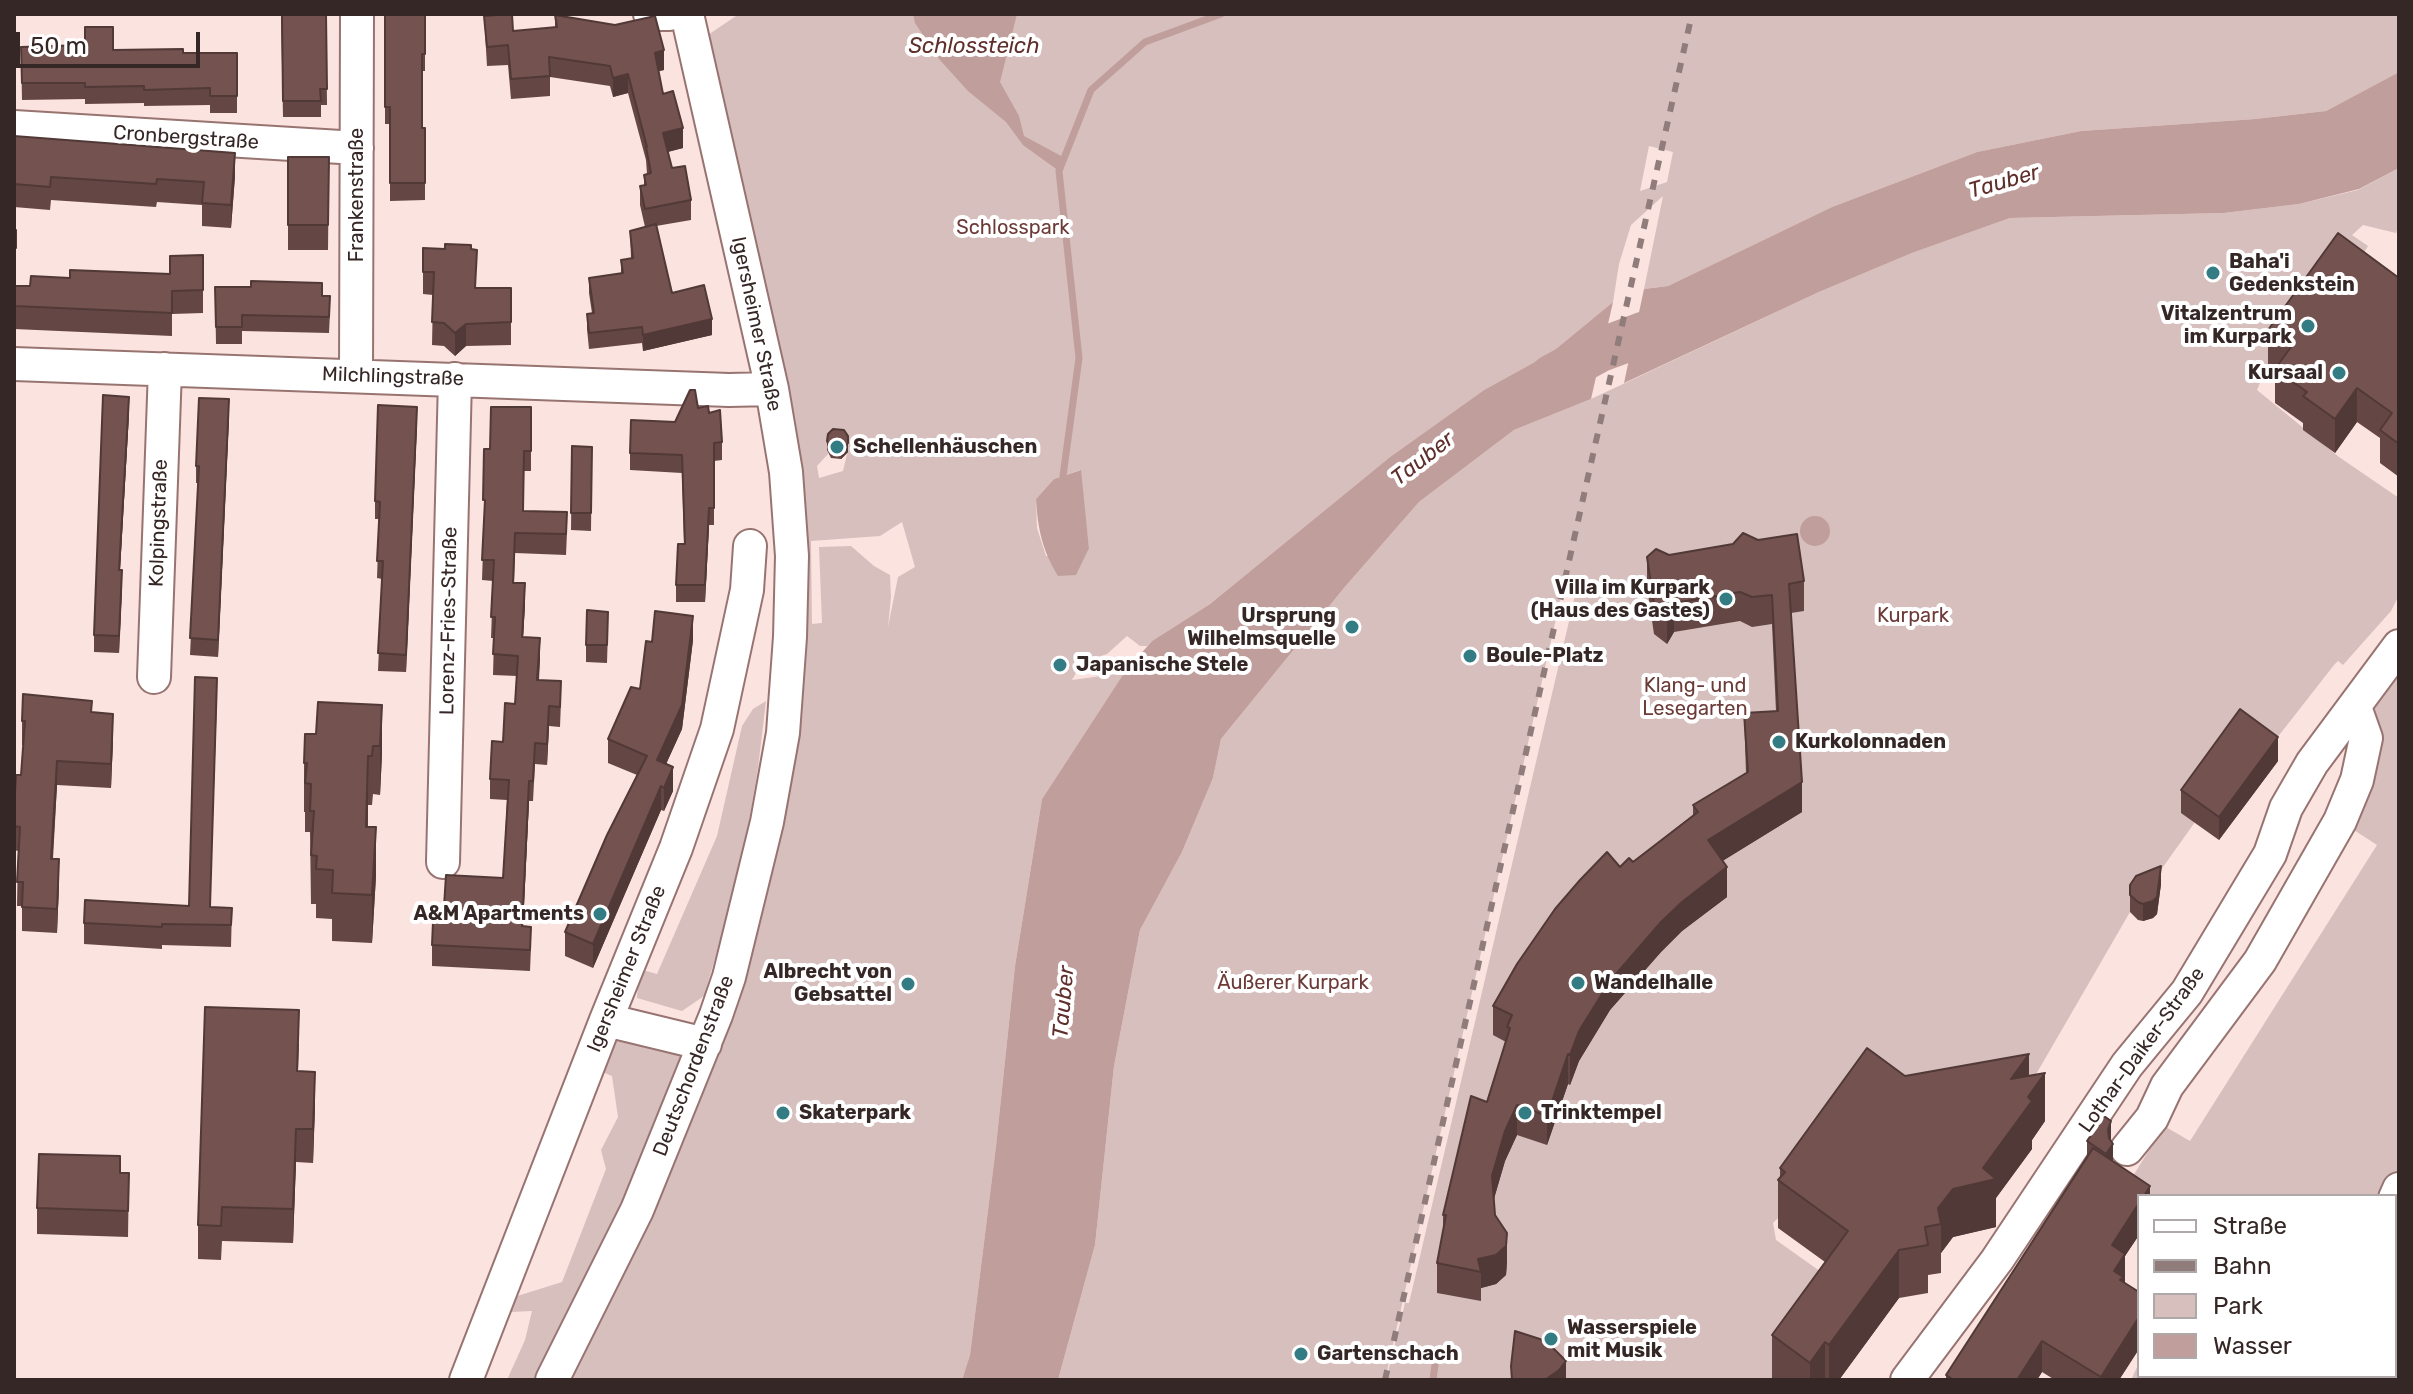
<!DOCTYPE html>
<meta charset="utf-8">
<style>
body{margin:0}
#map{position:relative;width:2413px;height:1394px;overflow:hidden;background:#fbe3e0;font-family:Rubik,sans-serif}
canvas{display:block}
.frame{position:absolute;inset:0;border:16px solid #352725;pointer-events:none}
.legend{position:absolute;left:2137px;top:1194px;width:260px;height:184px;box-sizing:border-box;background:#fff;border:2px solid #aea9a8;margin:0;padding:10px 14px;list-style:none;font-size:24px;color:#352725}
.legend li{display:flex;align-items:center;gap:16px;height:40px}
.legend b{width:40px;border:2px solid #aea9a8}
.scale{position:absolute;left:16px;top:32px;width:184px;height:36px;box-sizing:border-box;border:4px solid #352725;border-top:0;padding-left:10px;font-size:24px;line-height:28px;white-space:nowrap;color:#352725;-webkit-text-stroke:6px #fff;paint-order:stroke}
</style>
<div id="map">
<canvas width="2413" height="1394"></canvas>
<div class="frame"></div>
<ul class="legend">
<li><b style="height:10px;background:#fff"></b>Straße</li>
<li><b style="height:10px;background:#907d7b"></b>Bahn</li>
<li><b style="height:22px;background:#d6bfbd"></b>Park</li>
<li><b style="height:22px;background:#c09e9b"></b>Wasser</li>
</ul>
<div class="scale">50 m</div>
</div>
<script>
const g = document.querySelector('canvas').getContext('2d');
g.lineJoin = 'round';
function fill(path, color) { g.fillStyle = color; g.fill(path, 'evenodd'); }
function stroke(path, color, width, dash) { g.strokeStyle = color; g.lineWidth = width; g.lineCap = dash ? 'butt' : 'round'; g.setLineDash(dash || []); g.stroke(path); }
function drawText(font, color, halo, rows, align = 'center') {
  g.font = font + ' Rubik,sans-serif'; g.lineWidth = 8; g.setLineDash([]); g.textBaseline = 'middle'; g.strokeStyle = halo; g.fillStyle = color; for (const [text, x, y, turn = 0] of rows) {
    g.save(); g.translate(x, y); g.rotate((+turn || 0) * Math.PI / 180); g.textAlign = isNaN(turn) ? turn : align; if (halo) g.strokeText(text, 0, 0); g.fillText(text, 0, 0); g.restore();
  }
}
const green = new Path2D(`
 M735,14H2399V72L2326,111L2255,119L2081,131L1977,152L1832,207L1668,286L1644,289L1663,196L1631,225L1619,264L1613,302L1551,353L1484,390L1390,457L1210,604L1152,641L1147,646H1140L1127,636L1107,654L1082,662L1072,680L1124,673L1042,799L1015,966L996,1146L970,1355L962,1380H507L525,1340L532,1311L491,1313L495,1303L562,1282L606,1169L601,1150L618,1117L612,1076L588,1066L606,1020L704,1044L767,822L792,556L693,45L736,16ZM1649,146L1673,152L1667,182L1640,191ZM846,440L848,450L843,471L819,478L817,466L828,454V443ZM1080,470L1089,548L1046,556L1037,528L1036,499L1054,479ZM902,522L915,567L898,577L888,627L891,597L890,575L874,566L851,546L819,547L822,623L812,624L811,541L880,536Z
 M2399,168V224L2396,233L2363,225L2352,235L2368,246L2354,270L2268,364L2257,390L2339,457L2399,498V595L2391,611L2343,665L2338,661L2334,665L2266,752L2195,822L2146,891L2130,902V912L2031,1083L1780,1216L1773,1223L1776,1240L1831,1279L1774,1380H1386L1405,1303H1409L1578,583H1564L1385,1380H1058L1095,1245L1114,1066L1140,930L1182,852L1213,778L1221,739L1344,588L1419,502L1514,430L1591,399L1819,292L1912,253L2010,218L2224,213L2299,204L2358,190Z
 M2399,646V1380H2131L2139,1363V1376H2395V1196H2148L2128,1184L2164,1126L2190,1141L2377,845L2340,821L2355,707Z
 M766,701L758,768L741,869L704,996L682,1011L637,998L639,969L657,974L717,836L742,726L753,709Z`);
const water = new Path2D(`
 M913,14H1017L1000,82L1019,116L1024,136L1063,157L1059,171L1023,145L1006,122L968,91L939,59L915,23Z
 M2399,72V168L2359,189L2299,204L2224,213L2010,218L1912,253L1819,292L1624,383L1644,289L1668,286L1832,207L1977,152L2081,131L2255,119L2326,111Z
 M1613,302L1591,399L1514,430L1419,502L1344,588L1221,739L1213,778L1182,852L1140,930L1114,1066L1095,1245L1058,1380H962L970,1355L996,1146L1015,966L1042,799L1124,673L1152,641L1210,604L1390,457L1484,390L1551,353Z
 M1081,470L1089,548L1076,575L1058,576C1042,549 1038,530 1036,499L1054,479Z
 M1800 531a15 15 0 1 1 30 0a15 15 0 1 1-30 0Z`);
const stream = new Path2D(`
 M1063,476L1079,358L1059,171L1091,90L1145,42L1221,14
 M1433,1380L1437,1349`);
const river = new Path2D(`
 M1551,377L1600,350L1689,317`);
const minor = new Path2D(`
 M650,14H669
 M14,127L357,148
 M14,364L729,390L772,389
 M356,376L357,14
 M154,677L165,369
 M443,862L455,379
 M606,1020L705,1044
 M2127,1149L2152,1118L2167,1086L2260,961L2340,821L2357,780L2366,738L2355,707
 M2395,1198L2399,1189
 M466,1380L606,1020L676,848L717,729L747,590L750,546
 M552,1380L637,1210L716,1015L729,977L767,822L783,733L790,637L792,556L786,472L772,389L687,14
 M1907,1380L1997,1260L2127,1065L2187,992L2270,854L2286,808L2312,763L2399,646
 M2323,1380L2325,1376`);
const rail = new Path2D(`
 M1385,1380L1692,14`);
const wall = new Path2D(`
 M281,14H326L327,105H321V117H283Z
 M385,14H425V71H422V128H425V200L390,201V124H385Z
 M555,15L664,70L658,71L663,94L683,148L668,152L672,168L691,200V220L656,226L672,293L712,335L643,351L642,343L589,349L587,329V314L592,313L589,293V278L621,273V260L631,258L630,231L645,227L640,205V186L644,185V175L647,174L646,160L628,93L613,97L610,86L550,77V96L511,99L508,65L487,66L484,16L513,31L555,28Z
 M21,47L183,53H237V113H210V105L144,106V103L85,104V99L22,100Z
 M14,136L235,176L231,228L202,226V205L157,202L156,207L51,200L50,210L14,207Z
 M288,157H329L328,250H288Z
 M14,230H16V271H14Z
 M471,249L476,288H511V345L466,346L455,356L444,346L432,345L433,295L423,294V272Z
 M203,255V313L172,314V336L14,329V286H30L70,278L170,274Z
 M2399,278V477L2380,463V438L2357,422L2335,453L2303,430V423L2275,403V369L2268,364V330Z
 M215,287L322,296L330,313L329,333L242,331V344H216Z
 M531,407V471H524V511L567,532L566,555L515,553L514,583L525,604L523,638L540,659L539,680L561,701L560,727L549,726L547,765L535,764L533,801H529L523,926L531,947L530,971L432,966V945L443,922L503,878L507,800L490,799V779L503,742L515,704L517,676L493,675L494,638H491L493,581L482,580L484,520V449H490Z
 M698,408L709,413L722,442V460L714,461V525H709L705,602H676V585L684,544L682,473L630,470V453Z
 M129,414L120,570L122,587L119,653L94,652V635Z
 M229,417L218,657L190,655L198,483H196V466Z
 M417,424L406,672L378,671L382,579L377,578L379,519H375V501Z
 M848,436V452L841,459L831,458L827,450V441Z
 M572,446L592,447L591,531L571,530Z
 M1669,555L1804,581V611L1791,613L1802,812L1722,861L1727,897L1682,931L1661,952L1610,1010L1579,1061L1570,1085L1568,1084L1547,1145L1517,1135L1505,1161L1494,1199L1495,1215L1507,1262L1506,1275L1496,1284L1481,1288V1301L1437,1293V1263L1443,1232V1215L1487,1102L1506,1042L1493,1035V1006L1620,867L1633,862L1693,815V805L1746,773L1744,713L1776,711L1772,624L1752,627L1740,621L1674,632L1667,644L1654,634L1647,587V557Z
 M608,630L607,663L586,662V645Z
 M693,640L682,729L666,764L673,791L664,811L661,810L593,968L565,956V932L637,775L608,763V739L640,689L652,642Z
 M217,699L210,907L232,908L231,947L162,945V949L84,944V923L189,906Z
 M382,705V754L380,795L373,794L372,805H368V827L376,876L372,943L332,941V919L316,918V904H311L310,832H305V812H304V763L316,734Z
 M92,712L113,738L111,788L57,785L53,859L59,883L57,933L22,931V906H17L18,851L14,850V810L21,775L23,745H22V721Z
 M2278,761L2219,840L2181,813V790Z
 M2161,884L2157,914L2153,918L2143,921L2138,920L2130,912V885Z
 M299,1043L298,1071L315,1105L313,1163L296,1162L293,1243L222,1241L221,1260L198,1259V1225Z
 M1905,1076H2029L2045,1121L2032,1140V1149L1996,1198V1227L1953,1237L1941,1253V1273L1928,1275V1293L1899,1298L1839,1380H1772V1335L1825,1262L1778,1228V1180L1780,1177V1168Z
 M2111,1139L2113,1162L2150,1196H2139V1235L2125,1256V1283L2139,1292V1349L2119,1380H2055L2042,1372L2037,1380H1946V1375L2087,1156V1141Z
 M120,1173H129L128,1237L37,1234V1208Z`);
const shadedWall = new Path2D(`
 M664,50V70L655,72V53Z
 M628,74V93L613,97V78Z
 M683,128V148L663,153V133Z
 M235,153V176L231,228V205Z
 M712,319V335L643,351V335Z
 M466,324V346L455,356V333Z
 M2357,388V422L2335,453V419Z
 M129,397V414L119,587V570Z
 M229,399V417L218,657V640Z
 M417,407V424L406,672V655Z
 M848,443V452L841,459V450Z
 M709,508V525L705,602V585Z
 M122,570V587L119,653V636Z
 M525,583V604L522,658V637Z
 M1674,603V632L1667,644V615Z
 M693,616V640L682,729L657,784V760Z
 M540,638V659L537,700V680Z
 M382,705V754L380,795V746Z
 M549,706V726L547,765V744Z
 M113,714V738L111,788V764Z
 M2278,737V761L2219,840V817Z
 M368,756V805L366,875V827Z
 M57,761V785L51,883V859Z
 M673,767V791L664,811V788Z
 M529,781V801L522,947V926Z
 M1802,782V812L1708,870V840Z
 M661,786V810L593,968V944Z
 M376,827V876L372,943V895Z
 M59,859V883L57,933V909Z
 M2161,866V884L2157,914L2153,918L2143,921V904Z
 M1727,867V897L1682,931L1661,952L1610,1010L1579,1061L1570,1085V1055L1579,1031L1610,981L1661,922L1682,902Z
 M1568,1054V1084L1547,1145V1116Z
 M2029,1054V1095L2045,1073V1121L2032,1140V1149L1996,1198V1227L1953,1237L1941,1253V1224L1938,1208L1953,1189L1983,1168L2011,1079Z
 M315,1072V1105L313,1163V1129Z
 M1517,1105V1135L1505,1161L1492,1205V1176L1505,1131Z
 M2111,1121V1139L2108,1147V1130Z
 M296,1129V1162L293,1243V1209Z
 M2113,1144V1161L2106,1172V1154Z
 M2150,1186V1196H2144Z
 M2139,1203V1235L2125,1256V1285L2114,1302L2112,1245Z
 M1507,1233V1262L1506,1275L1496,1284L1481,1288V1272L1478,1259Z
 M1899,1250V1298L1839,1380H1829V1345Z
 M2139,1317V1349L2119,1380H2101V1377Z
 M2042,1341V1372L2037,1380H2017Z
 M1825,1342V1380H1810V1363Z
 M1566,1361V1378L1565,1380H1545Z`);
const building = new Path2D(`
 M282,14H326L327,89H320L321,101H283Z
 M385,14H425V54H422V128H425V183H390V107H385Z
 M512,14L513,31L557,27L555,15L615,25L655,16L664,50L655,53L663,94L673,91L683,128L663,133L672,168L685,166L691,200L645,209L640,186L646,185L644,175L651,173L646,147H647L628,74L613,78L610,66L549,57L550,76L511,79L508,45L487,47L484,16Z
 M85,27H113V50L183,49V53H237V96H210V88L144,90V86L85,87V83H22L21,47L85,45Z
 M14,136L235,153L231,205L202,203L204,182L157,179L156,184L51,177L50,187L14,184Z
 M288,157H329L328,225H288Z
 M656,224L672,293L704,285L712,319L643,335L642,327L589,333L587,314L594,313L589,278L623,273L621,260L633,258L630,231Z
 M14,230H16V248H14Z
 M2338,233L2399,278V444L2380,430L2392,413L2357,388L2335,419L2303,396L2307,392L2275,369L2291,347L2268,330Z
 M445,244L471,245V249L477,250L475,288H511V322L466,324L455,333L444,323L432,322L434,272H423V248L445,249Z
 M203,255V290L172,291V313L14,306V286H30L31,276L70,278V270L170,274V256Z
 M251,281L322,283V296H330L329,317L242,315V327H216L215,287H251Z
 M690,390H695L698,408L708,406L709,413L720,410L722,442L714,443V508H709L705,585H676L678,544H685L682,455L630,453L631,420L675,422Z
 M103,395L129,397L119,570H122L119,636L94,635Z
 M199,398L229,399L218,640L190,638L199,466H196Z
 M378,405L417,407L406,655L378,653L383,561H377L380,502L375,501Z
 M491,407H531V451H524L523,511L567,512L566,534L515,533L513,583H525L522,637L540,638L537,680L561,681L560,707L549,706L547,744L535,743L533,781H529L522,926L531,927L530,950L432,945L433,922H443L446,875L503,878L509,780L490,779L492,741L503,742L505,703L515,704L518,656L493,654L495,617H491L494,560H482L485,500H483L484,449H490Z
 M833,429L844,430L848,436V443L841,450L831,449L827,441L828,434Z
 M572,446L592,447L591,513H571Z
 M1743,533L1758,540L1797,534L1804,581L1789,584L1802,782L1708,840L1727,867L1682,902L1661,922L1610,981L1579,1031L1570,1055L1568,1054L1547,1116L1517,1105L1505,1131L1492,1176L1495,1215L1507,1233L1506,1246L1496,1255L1478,1259L1481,1272L1437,1263L1446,1215H1443L1471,1096L1487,1102L1510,1028L1507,1027L1512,1015L1493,1006L1517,964L1555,909L1580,880L1607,852L1620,867L1629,858L1633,862L1698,812L1693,805L1748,772L1744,713L1778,711L1772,595L1752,597L1740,592L1674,603L1667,615L1654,604L1647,557L1656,549L1669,555L1733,544Z
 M587,610L608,612L607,645H586Z
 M655,611L693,616L682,705L657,760L673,767L664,788L661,786L593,944L565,932L607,835L647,756L608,739L631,687L640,689L646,641L652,642Z
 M195,677L217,678L210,907L232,908L231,925L162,924V927L84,923L85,900L189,906Z
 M23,694L92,701L91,712L113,714L111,764L57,761L51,859H59L57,909L22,907L23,882H17L20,827L14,826V810L16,775H21L25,721H22Z
 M318,702L382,705L380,746H373L372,756H368L366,827H376L372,895L332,893L333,870L316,869L317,856L311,855L314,811H310L311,784L305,783L307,763H304L305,734H316Z
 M2240,709L2278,737L2219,817L2181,790Z
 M2161,866L2157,897L2153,901L2143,904L2138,902L2130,895V885L2136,876Z
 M205,1007L299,1010L297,1071L315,1072L313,1129H296L293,1209L222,1207L221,1226L198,1225Z
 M1867,1048L1905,1076L2029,1054L2011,1079L2045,1073L2028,1097L2032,1101L1983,1168L1996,1179L1953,1189L1938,1208L1941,1224L1925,1227L1928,1245L1899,1250L1829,1345L1825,1342L1810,1363L1772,1335L1848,1231L1778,1180L1785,1172L1780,1168Z
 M2104,1116L2111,1121L2108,1130L2109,1138L2113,1144L2106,1154L2087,1141Z
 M2093,1148L2150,1186L2144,1196H2139V1203L2112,1245L2125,1254L2114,1271L2123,1277L2120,1280L2139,1292V1317L2101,1377L2042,1341L2017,1380H1954L1946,1375Z
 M39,1154L120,1156V1173H129L128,1211L37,1208Z
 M1515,1331L1546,1341L1566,1361L1559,1370L1545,1380H1512L1511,1366Z`);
const markers = [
 [2213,273,8,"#347c83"],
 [2308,326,8,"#347c83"],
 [2339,373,8,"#347c83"],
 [837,447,8,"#347c83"],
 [1726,599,8,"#347c83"],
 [1352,627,8,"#347c83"],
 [1470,656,8,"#347c83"],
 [1060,665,8,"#347c83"],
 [1779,742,8,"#347c83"],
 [600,914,8,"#347c83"],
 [1578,983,8,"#347c83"],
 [908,984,8,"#347c83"],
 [783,1113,8,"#347c83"],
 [1525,1113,8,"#347c83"],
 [1551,1339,8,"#347c83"],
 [1301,1354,8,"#347c83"]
];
const streetNames = [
 ["Cronbergstraße",186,138,4],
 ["Frankenstraße",357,195,-90],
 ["Igersheimer Straße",756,324,78],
 ["Milchlingstraße",393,377,2],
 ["Kolpingstraße",159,523,-88],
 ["Lorenz-Fries-Straße",449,621,-89],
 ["Igersheimer Straße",627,969,-68],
 ["Lothar-Daiker-Straße",2142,1050,-54],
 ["Deutschordenstraße",694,1066,-69]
];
const parkNames = [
 ["Schlosspark",1013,228],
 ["Kurpark",1913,616],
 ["Klang- und",1695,686],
 ["Lesegarten",1695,709],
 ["Äußerer Kurpark",1293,983]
];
const poiNames = [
 ["Baha'i",2229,262],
 ["Gedenkstein",2229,285],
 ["Vitalzentrum",2292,314,"right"],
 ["im Kurpark",2292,337,"right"],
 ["Kursaal",2323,373,"right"],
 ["Schellenhäuschen",853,447],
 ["Villa im Kurpark",1710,588,"right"],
 ["(Haus des Gastes)",1710,611,"right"],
 ["Ursprung",1336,616,"right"],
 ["Wilhelmsquelle",1336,639,"right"],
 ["Boule-Platz",1486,656],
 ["Japanische Stele",1076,665],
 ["Kurkolonnaden",1795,742],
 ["A&M Apartments",584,914,"right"],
 ["Albrecht von",892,972,"right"],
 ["Gebsattel",892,995,"right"],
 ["Wandelhalle",1594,983],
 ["Skaterpark",799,1113],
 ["Trinktempel",1541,1113],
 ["Wasserspiele",1567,1328],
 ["mit Musik",1567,1351],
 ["Gartenschach",1317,1354]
];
const waterNames = [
 ["Schlossteich",974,47],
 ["Tauber",2004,182,-16],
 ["Tauber",1423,459,-38],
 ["Tauber",1064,1002,-85]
];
fill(green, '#d6bfbd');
fill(water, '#c09e9b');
stroke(stream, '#c09e9b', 7);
stroke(river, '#c09e9b', 44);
stroke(minor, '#987471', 36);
stroke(minor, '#fff', 32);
stroke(rail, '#907d7b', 6, [10, 10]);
fill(wall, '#644744');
fill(shadedWall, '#513937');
fill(building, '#74524f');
stroke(building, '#513937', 2);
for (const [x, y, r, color] of markers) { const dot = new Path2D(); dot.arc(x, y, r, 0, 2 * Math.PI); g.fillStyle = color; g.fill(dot); stroke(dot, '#fff', 3); }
drawText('20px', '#352725', '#fff', streetNames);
drawText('20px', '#6c3a37', '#fff', parkNames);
drawText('bold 20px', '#352725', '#fff', poiNames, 'left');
drawText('italic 22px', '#5f2f2c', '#fff', waterNames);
</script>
